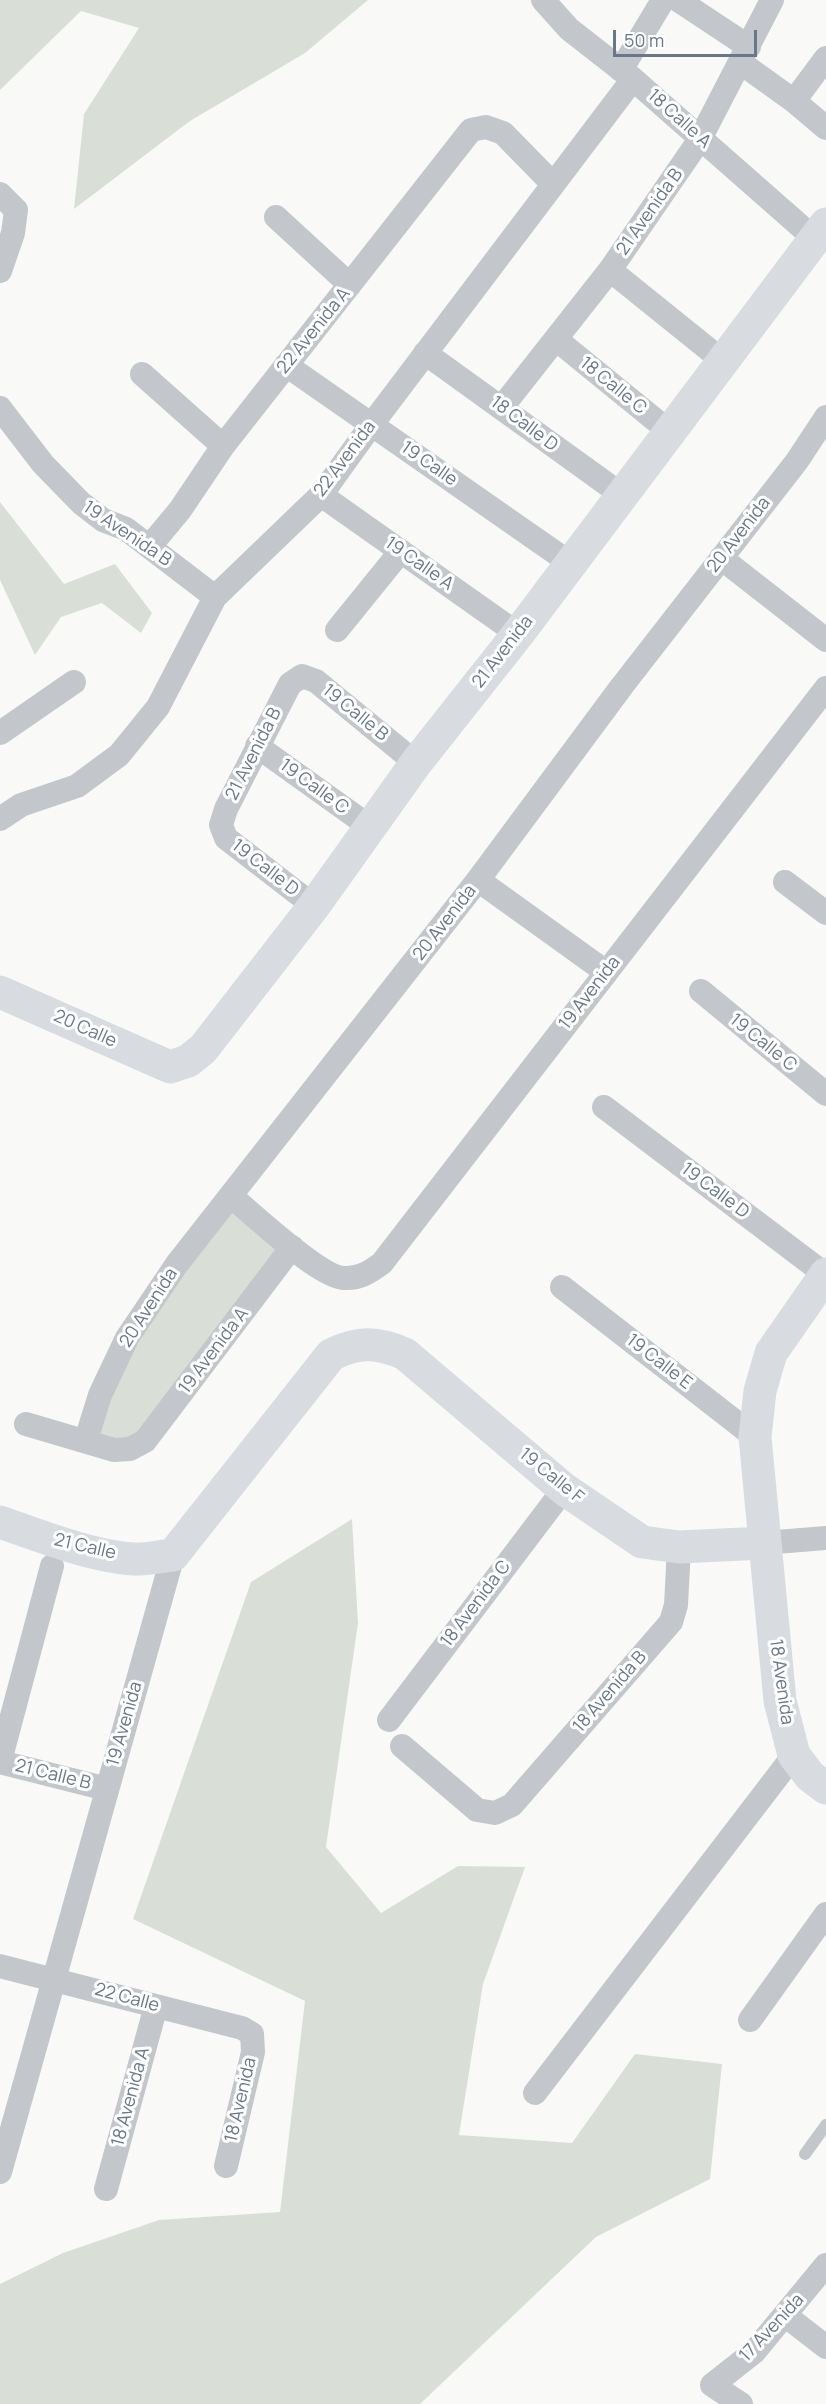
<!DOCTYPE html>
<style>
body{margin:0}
#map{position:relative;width:826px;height:2404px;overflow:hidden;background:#f9faf8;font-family:Manrope,sans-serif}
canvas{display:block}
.scale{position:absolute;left:613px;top:30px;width:144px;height:27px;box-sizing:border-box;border:3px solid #697788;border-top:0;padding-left:8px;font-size:18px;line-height:21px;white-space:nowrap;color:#697788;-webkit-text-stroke:4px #fff;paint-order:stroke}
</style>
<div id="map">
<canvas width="826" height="2404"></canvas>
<div class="scale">50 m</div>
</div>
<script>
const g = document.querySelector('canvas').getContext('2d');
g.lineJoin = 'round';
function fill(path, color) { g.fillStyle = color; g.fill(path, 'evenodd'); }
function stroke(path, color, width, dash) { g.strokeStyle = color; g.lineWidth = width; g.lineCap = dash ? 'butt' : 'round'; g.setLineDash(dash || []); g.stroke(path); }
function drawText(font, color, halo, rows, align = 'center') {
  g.font = font + ' Manrope,sans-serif'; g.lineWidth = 6; g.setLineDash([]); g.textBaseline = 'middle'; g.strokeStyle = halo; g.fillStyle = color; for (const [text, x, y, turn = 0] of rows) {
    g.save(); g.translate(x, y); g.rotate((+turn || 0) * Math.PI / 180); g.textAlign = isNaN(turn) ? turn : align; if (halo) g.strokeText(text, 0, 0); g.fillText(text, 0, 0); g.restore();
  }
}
const green = new Path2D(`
 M0,0H368L305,53L190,121L74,209L84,114L139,28L81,11L0,90Z
 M0,502L64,584L115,564L152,613L141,633L102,603L61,617L35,655L0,580Z
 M232,1197L292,1247L145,1441L86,1440L100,1395Z
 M352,1519L358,1623L326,1847L381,1913L458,1866L525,1867L483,1984L459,2135L572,2143L635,2054L722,2064L710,2179L596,2237L420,2404H0V2284L63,2253L159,2220L280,2212L305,2001L133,1919L251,1582Z`);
const lane = new Path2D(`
 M805,2154L826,2125`);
const street = new Path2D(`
 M543,0L569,29L633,79L815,239
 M678,0L749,47
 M741,63L794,101L826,128
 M621,70L663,0
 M794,101L826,58
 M0,194L16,210L13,233L0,271
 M276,217L350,285
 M610,270L723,361
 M557,340L670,432
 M425,353L622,495
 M286,365L570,563
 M142,374L223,446
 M502,407L610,270L700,139L772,0
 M0,408L43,464L81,503L103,520L126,529L215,597
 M321,495L518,634
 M150,546L180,510L223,446L471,130L486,127L503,133L553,184
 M721,558L826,640
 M337,630L401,551
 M0,733L74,682
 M257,746L370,827
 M0,819L21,805L77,786L119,755L158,707L215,597L321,495L372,424L633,79
 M478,880L606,972
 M785,882L826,913
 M314,906L226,838L221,825L226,809L290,684L302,676L316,681L416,763
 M701,991L826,1094
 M604,1107L826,1275
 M232,1197C254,1215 319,1277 344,1278C359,1279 370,1272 382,1263L826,688
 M562,1287L755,1437
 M26,1424L114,1450L130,1449L145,1441L292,1247
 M86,1440L100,1395L127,1338L177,1264L478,880L622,686L797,461L826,417
 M764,1543L826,1538
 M389,1720L564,1489
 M402,1746L477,1810L495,1813L512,1805L671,1622L676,1605L679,1547
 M0,1761L52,1566
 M0,1762L107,1789
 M0,1966L242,2028L252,2034L253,2052L226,2166
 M750,2020L826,1914
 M535,2093L794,1755
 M0,2172L173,1555
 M106,2189L156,2006
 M786,2316L826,2347
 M741,2404L712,2385L754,2352L826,2265`);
const secondary = new Path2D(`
 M0,992L170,1067L188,1061L203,1049L314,906L416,763L518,634L826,224
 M826,1274L771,1353L760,1391L755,1437L780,1701L794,1755L810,1776L826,1788
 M0,1522C40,1536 98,1559 140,1559C151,1559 162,1556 173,1555L331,1355C358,1341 378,1342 405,1354L564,1489L642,1542L679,1547L764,1543`);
const streetNames = [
 ["18 Calle A",679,119,42],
 ["21 Avenida B",650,212,-55],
 ["22 Avenida A",314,331,-51],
 ["18 Calle C",613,386,39],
 ["18 Calle D",524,424,37],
 ["22 Avenida",345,459,-53],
 ["19 Calle",429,464,35],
 ["19 Avenida B",127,534,34],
 ["20 Avenida",739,535,-52],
 ["19 Calle A",419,564,35],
 ["21 Avenida",503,652,-52],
 ["19 Calle B",355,713,39],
 ["21 Avenida B",254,754,-63],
 ["19 Calle C",314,787,36],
 ["19 Calle D",265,868,38],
 ["20 Avenida",445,923,-52],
 ["19 Avenida",590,993,-52],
 ["20 Calle",85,1029,24],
 ["19 Calle C",763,1043,39],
 ["19 Calle D",715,1191,37],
 ["20 Avenida",149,1308,-57],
 ["19 Avenida A",214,1351,-53],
 ["19 Calle E",659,1362,38],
 ["19 Calle F",551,1476,39],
 ["21 Calle",85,1547,13],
 ["18 Avenida C",476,1604,-53],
 ["18 Avenida",781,1682,82],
 ["18 Avenida B",610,1692,-49],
 ["19 Avenida",125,1724,-74],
 ["21 Calle B",53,1775,14],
 ["22 Calle",127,1998,15],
 ["18 Avenida A",131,2097,-75],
 ["18 Avenida",241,2100,-77],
 ["17 Avenida",772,2328,-47]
];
fill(green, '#d9dfd7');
stroke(lane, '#c3c7cb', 12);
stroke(street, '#c3c7cb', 24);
stroke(secondary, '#d8dce0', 33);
drawText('18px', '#697788', '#fff', streetNames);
</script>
